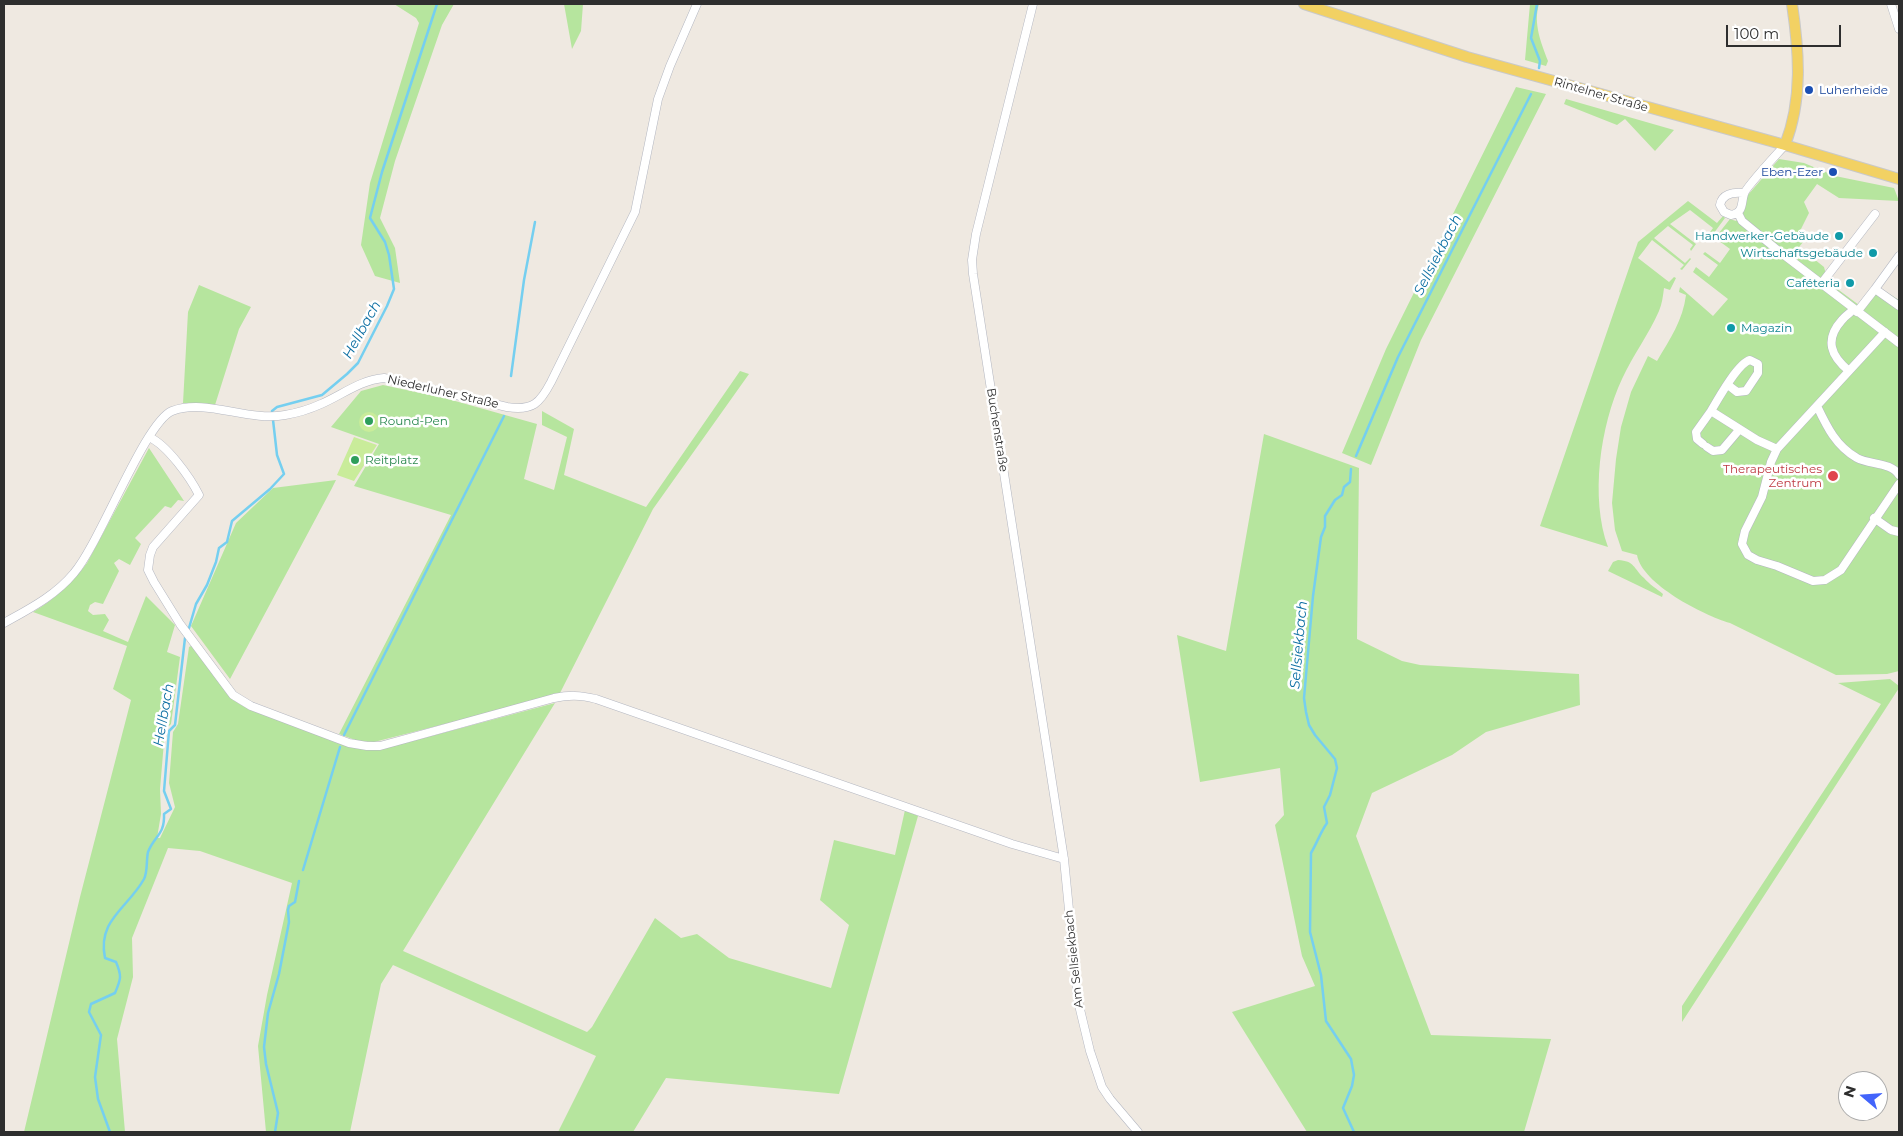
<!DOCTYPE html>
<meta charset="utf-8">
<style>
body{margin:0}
#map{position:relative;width:1903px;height:1136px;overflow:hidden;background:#efe9e1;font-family:Montserrat,sans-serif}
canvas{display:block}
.frame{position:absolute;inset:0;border:5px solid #2e2e2e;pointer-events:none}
.north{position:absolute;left:1838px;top:1071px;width:50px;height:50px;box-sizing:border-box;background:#fff;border:1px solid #ababab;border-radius:50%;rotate:288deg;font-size:14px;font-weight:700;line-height:20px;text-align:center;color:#2e2e2e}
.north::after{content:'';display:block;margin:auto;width:18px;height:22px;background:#4264fb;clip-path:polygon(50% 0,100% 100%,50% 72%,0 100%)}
.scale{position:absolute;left:1726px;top:25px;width:115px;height:22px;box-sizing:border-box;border:2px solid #2e2e2e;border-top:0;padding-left:6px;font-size:15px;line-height:18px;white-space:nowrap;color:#2e2e2e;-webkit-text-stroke:4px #fff;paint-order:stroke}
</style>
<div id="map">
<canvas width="1903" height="1136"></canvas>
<div class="frame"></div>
<div class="north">N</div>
<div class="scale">100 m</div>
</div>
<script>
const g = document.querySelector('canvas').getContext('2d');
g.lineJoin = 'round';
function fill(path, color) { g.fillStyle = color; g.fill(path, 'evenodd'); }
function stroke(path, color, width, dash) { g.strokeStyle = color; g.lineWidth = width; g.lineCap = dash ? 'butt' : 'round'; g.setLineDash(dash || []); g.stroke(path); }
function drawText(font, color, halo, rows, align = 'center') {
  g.font = font + ' Montserrat,sans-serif'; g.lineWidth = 5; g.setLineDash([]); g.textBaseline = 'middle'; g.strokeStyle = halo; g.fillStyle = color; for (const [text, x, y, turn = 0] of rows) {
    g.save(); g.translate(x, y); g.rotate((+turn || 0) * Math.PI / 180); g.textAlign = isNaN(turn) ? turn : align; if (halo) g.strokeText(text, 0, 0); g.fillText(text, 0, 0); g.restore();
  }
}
const green = new Path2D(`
 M394,4H454L442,25L395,161L380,218L395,248L400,283L375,276L361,245L370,183L419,23L416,18Z
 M564,4H583L581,31L572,49Z
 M1530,4H1539C1533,24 1541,42 1548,61L1546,66L1525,60Z
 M1516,87L1546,94L1421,340L1371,465L1342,453L1386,349Z
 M1566,99L1674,130L1655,151L1625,119L1617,125L1564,104Z
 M1779,159L1804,163L1835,176L1894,188L1899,201L1839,198L1817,184L1804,202L1809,213L1800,231L1808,236L1799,247L1824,267L1828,282L1863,308L1880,288L1899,300V671L1887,674L1836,675L1730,623C1703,615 1642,584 1637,555L1622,551L1615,530L1612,503L1616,459L1621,427L1631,392L1648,356L1657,361C1670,339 1683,320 1686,295L1679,292L1680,287L1713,316L1728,299L1693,272L1696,267L1709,277L1718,265L1703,254L1705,252L1720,263L1730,249L1715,238L1730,219L1736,221L1744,209L1747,196Z
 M1688,201L1717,223L1723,216L1725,218L1711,237L1708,235L1713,228L1690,210L1670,224L1696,244L1691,251L1690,249L1693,245L1668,226L1654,238L1685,263L1690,258L1691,259L1682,270L1680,269L1684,265L1652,240L1638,258L1669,282L1674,277L1676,278L1670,290L1664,288C1663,296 1662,304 1659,311C1649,334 1633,355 1622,379C1600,426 1590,498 1608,547L1540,526L1638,242Z
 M199,285L251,307L239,329L215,405L183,403L188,312Z
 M740,371L749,374L653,509L559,695L374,742L358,741L339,734L451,515L354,486L379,444L331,427L361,391L383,385L448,399L537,424L524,479L554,490L567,437L542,425V411L574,429L564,475L646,507Z
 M1264,434L1359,468L1357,639L1402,661L1420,665L1579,674L1580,705L1486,732L1452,755L1372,793L1356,836L1431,1035L1551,1039L1524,1132H1307L1232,1012L1315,986L1302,956L1275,825L1284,815L1280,768L1200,782L1177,635L1226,651Z
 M149,448L184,501L178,500L171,508L165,506L135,538L141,544L130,565L119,559L114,563L119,571L103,604L95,602L90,605L88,611L93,615L105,614L109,620L103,631L128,642L146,596L175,625L167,652L180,657L171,724L165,730L160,789L161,814L157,838H160L175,807L169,783L173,732L178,724L189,647L193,645L232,699L243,706L340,743L369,750H379L555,703L403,951L587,1032L592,1027L655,918L681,938L697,934L729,958L831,988L849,925L820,900L834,840L895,855L905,810L918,816L839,1094L666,1078L633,1132H558L596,1056L393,965L381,984L350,1132H266L258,1046L267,995L292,883L200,851L168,848L132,938L133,977L117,1039L125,1132H24L80,897L131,700L113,689L127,646L33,612C55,599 72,583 87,563Z
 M336,480L331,490L230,679L191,626L236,523L273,488Z
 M1618,560C1635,561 1633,568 1644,578C1649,584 1657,589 1663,594L1662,597L1608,571L1613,562Z
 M1890,679L1899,686V688L1682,1022V1006L1881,704L1838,683Z`);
const pitch = new Path2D(`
 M359 422a10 10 0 1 1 20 0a10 10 0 1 1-20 0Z
 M354,437L377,445L354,481L337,475Z`);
const stream = new Path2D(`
 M1537,4L1531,38L1540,61L1539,68
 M511,376L524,280L535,222
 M1356,456L1398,357L1531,94
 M1351,469L1350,482L1344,487L1342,495L1335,500L1325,516V527L1321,537L1313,596L1304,698L1306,712L1309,725L1315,735L1335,759L1337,768L1330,795L1324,807L1327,823C1320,833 1317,843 1311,853L1310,932L1321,975L1326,1021L1351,1059L1354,1075L1352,1086L1343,1108L1354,1132
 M189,628L196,604L207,585L216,562L219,548L227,542L232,521L270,489L284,474L277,455L272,411L277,407L322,395L347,374L358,363L387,306L394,289L389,255L385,242L370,218L382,172L437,4
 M344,735L504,416
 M303,870L340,747
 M110,1132L98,1099L95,1077L101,1035L89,1012L91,1004L115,993C121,979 122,976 116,962L105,958C97,920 128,908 144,879C148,871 146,861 148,852C154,836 165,835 164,814L171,809L164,791L169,731L175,725L185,638
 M275,1132L278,1113L266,1064L264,1047L268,1013L279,974L289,922L288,910L289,906L295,902L299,881`);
const minor = new Path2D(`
 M1033,4L976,234L972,260L973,274L1064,859L1078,1001L1090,1051L1102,1087L1110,1099L1138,1132
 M1891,4L1899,29
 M1743,193C1733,192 1722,194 1720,205L1724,212L1731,215C1744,213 1741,203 1744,194C1745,188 1779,152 1785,145
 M1738,213L1742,221L1780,252L1899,343
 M1821,284L1875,214
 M1875,289L1899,256
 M1857,312L1875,289L1899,306
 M1885,332L1777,449L1771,462L1762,497L1745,531L1742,544L1748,555L1757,560L1777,566L1813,581L1825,580L1841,570L1899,484
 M1849,371C1831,356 1824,340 1842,320C1845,316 1850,313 1854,309
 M1728,385L1737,392L1746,391L1758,373V364L1750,360C1738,363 1718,399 1711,411L1757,440L1777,449
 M1817,406C1827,427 1836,446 1857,458C1870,465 1891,462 1899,475
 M149,437C167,445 190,477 199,495L153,547L150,555L148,570L154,582L180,624L233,695L251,706L349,743L367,746H380L554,698C569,695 580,695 596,699L1012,844L1064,859
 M1703,444L1697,439L1696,432L1711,411
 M1707,447L1713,451L1722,450L1739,430
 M1874,518L1891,530L1899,532
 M4,623C29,609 55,596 74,573C100,543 145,422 172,411C206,398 248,422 285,415C297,413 310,409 321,404C342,395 360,380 384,378L507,407C533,411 540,403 551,382L635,212L658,99L670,66L697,4`);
const major = new Path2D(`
 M1304,4L1467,57L1785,145L1899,179
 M1785,145C1803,99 1799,51 1792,4`);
const markers = [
 [1809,90,5,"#1a4fb4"],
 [1833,172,5,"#1a4fb4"],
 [1839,236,5,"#0f9aa8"],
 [1873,253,5,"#0f9aa8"],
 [1850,283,5,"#0f9aa8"],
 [1731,328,5,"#0f9aa8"],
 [369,421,5,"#2e9e5b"],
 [355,460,5,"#2e9e5b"],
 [1833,476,6,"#e0444e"]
];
const transitNames = [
 ["Luherheide",1819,90],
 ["Eben-Ezer",1823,172,"right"]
];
const streetNames = [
 ["Rintelner Straße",1601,95,16],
 ["Niederluher Straße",443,392,13],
 ["Buchenstraße",997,430,81],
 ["Am Sellsiekbach",1074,959,-96]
];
const cultureNames = [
 ["Handwerker-Gebäude",1829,236],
 ["Wirtschaftsgebäude",1863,253],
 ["Caféteria",1840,283],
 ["Magazin",1741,328,"left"]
];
const leisureNames = [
 ["Round-Pen",379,421],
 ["Reitplatz",365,460]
];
const healthNames = [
 ["Therapeutisches",1822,469],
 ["Zentrum",1822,483]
];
const waterNames = [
 ["Sellsiekbach",1438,255,-63],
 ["Hellbach",362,330,-61],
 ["Sellsiekbach",1299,645,-85],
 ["Hellbach",164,715,-80]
];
fill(green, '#b6e59e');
fill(pitch, '#c9ec9a');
stroke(stream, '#75cff0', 2.5);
stroke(minor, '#b4b7c1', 9);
stroke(major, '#c9c9c9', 12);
stroke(minor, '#fff', 8);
stroke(major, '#f2d163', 10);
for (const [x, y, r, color] of markers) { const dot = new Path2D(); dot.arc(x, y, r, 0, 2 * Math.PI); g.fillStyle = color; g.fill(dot); stroke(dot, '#fff', 2); }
drawText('12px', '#164399', '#fff', transitNames, 'left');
drawText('12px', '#2e2e2e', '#fff', streetNames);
drawText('12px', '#0d838f', '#fff', cultureNames, 'right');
drawText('12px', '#27864d', '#fff', leisureNames, 'left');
drawText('12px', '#be3a42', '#fff', healthNames, 'right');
drawText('italic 14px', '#0d6fa3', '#fff', waterNames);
</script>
